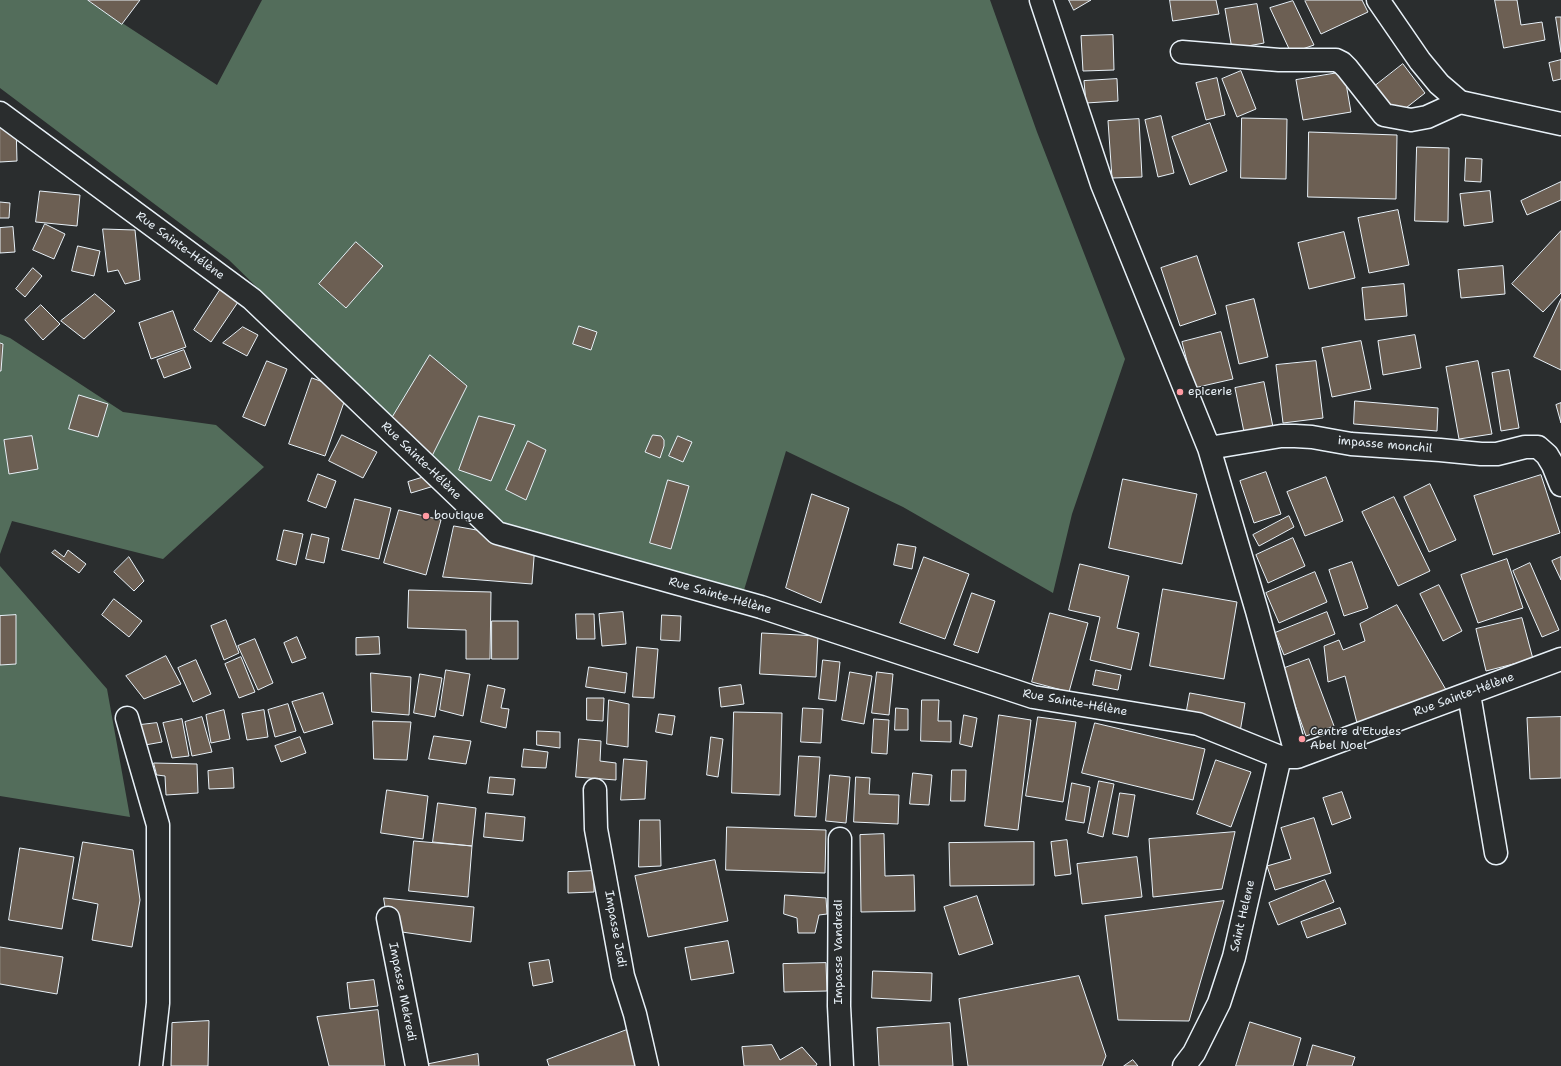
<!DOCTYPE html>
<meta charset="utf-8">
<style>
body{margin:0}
canvas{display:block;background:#2a2d2e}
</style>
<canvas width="1561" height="1066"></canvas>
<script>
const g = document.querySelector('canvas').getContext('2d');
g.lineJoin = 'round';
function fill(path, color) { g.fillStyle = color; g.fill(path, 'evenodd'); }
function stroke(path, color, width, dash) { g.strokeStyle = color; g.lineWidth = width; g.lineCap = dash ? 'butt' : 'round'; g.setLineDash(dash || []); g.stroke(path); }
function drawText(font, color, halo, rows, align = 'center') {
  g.font = font + ' "Shantell Sans",sans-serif'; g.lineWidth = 3; g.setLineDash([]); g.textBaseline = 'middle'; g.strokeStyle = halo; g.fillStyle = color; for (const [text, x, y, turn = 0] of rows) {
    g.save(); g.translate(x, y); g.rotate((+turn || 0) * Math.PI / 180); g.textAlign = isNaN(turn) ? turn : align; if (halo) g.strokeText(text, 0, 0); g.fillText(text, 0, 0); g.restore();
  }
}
const green = new Path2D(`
 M0,0H87L217,85L262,0H990L1037,132L1125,359L1072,514L1053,593L903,507L786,451L741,600L499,523L229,260L0,88Z
 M0,334L10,338L123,412L216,425L264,467L163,559L12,521L0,554Z
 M0,566L107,689L130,817L0,796Z`);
const building = new Path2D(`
 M88,0H140L122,24Z
 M1069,0H1091L1074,10Z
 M1170,0H1216L1219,14L1173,21Z
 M1306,0H1362L1368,12L1321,34L1305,1Z
 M1495,0H1517L1521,25L1542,22L1545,40L1504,48Z
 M1293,1L1314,45L1291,53L1270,8Z
 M1257,4L1264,43L1232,49L1225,9Z
 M1556,17H1561V52Z
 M1113,35L1114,70L1083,71L1081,36Z
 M1561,60V79L1553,81L1549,63Z
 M1403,64L1425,93L1397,115L1375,86Z
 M1241,71L1256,109L1237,117L1222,79Z
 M1344,72L1351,112L1303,120L1296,80Z
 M1217,78L1225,115L1206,120L1196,83Z
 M1117,79L1118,101L1086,103L1084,81Z
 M1161,116L1174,173L1158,177L1145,120Z
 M1242,118L1287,119L1286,179L1241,178Z
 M1139,119L1142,177L1112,178L1108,121Z
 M1210,123L1227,171L1190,185L1172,137Z
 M0,124H16L17,161L0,162Z
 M1309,132L1397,135L1396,199L1308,197Z
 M1417,147L1449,148L1448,222L1415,221Z
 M1466,158L1482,159L1481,182L1465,181Z
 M1561,182V200L1527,215L1521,201Z
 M40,191L80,195L77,226L36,222Z
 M1490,191L1493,222L1464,226L1460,194Z
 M0,202L10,203L9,218H0Z
 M1398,210L1409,265L1369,273L1358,218Z
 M45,224L65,234L54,259L33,250Z
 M13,227L15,252L0,253V228Z
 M103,229L135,230L140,280L125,284L118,270L108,272Z
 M1561,231V293L1543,312L1512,284Z
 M1344,232L1355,278L1309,289L1298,243Z
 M356,242L383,266L346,308L319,284Z
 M78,246L100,251L94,276L72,271Z
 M1197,256L1216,314L1180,326L1161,268Z
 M1503,266L1505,294L1461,298L1458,270Z
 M33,268L42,276L25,297L16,289Z
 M1404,284L1407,316L1365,320L1362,288Z
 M222,287L240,299L211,342L194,330Z
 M95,294L115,311L84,339L61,321Z
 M1254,299L1268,357L1239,364L1226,306Z
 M1561,299V370L1534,357Z
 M41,305L60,324L43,340L25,320Z
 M173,311L186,347L151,359L139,323Z
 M579,326L597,332L591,350L573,344Z
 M243,327L258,335L247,356L223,343Z
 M1221,332L1233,379L1194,388L1182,342Z
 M1415,335L1421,368L1383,375L1378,341Z
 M1361,341L1371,389L1332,397L1322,348Z
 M0,343L3,344L1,371H0Z
 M184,350L191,368L164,378L157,360Z
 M430,355L467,386L430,460L389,423Z
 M267,361L287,369L265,426L243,417Z
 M1316,361L1323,418L1283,423L1276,365Z
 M1478,361L1492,434L1459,439L1446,367Z
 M1509,370L1519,428L1501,431L1492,373Z
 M312,378L348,391L325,456L289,444Z
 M1264,382L1273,427L1244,432L1235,388Z
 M79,395L108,404L98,437L69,429Z
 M1355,401L1438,408L1437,431L1354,424Z
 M1561,403V423L1556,405Z
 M479,416L515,425L491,481L459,470Z
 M342,435L377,452L363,478L329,461Z
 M653,435L661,436L664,440V446L660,458L645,452L651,438Z
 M32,436L38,469L9,474L4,440Z
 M678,436L692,442L683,462L669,456Z
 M528,441L546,450L526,500L506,490Z
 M1266,472L1281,514L1254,523L1240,481Z
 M318,474L336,481L326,508L308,501Z
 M431,475L434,486L411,493L408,482Z
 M1541,475L1560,533L1493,555L1474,496Z
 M1326,477L1343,521L1305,536L1287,492Z
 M1123,479L1197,494L1182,564L1109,548Z
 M668,480L689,486L671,549L650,543Z
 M1430,484L1456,540L1429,552L1404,497Z
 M812,494L849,508L821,603L786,588Z
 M1394,497L1430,571L1398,586L1362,512Z
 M355,499L391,508L379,559L342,550Z
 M399,510L441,520L426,575L384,563Z
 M1289,516L1294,527L1259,546L1253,535Z
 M454,526L499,534L535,544L532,584L443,577Z
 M284,530L303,534L296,565L277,560Z
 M312,534L329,538L324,563L306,559Z
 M1293,538L1305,566L1268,583L1256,555Z
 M898,544L916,547L912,569L894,565Z
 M55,550L64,557L68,550L86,564L79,573L52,553Z
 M129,557L144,581L134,591L114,572Z
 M924,557L969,574L945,639L900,623Z
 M1561,557V580L1552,561Z
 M1507,559L1523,608L1478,623L1461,575Z
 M1352,562L1368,608L1344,616L1329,570Z
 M1530,563L1559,630L1542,637L1513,571Z
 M1080,564L1129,576L1117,628L1139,633L1131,670L1090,660L1100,617L1069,610Z
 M1315,572L1327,602L1279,623L1266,593Z
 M1439,585L1462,631L1443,641L1420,594Z
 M1163,589L1237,602L1224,679L1150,666Z
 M409,590L491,592L490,659H466V630L408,628Z
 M972,593L995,601L978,653L954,645Z
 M114,599L142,621L129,637L102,615Z
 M1397,605L1449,695L1358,727L1345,676L1328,682L1324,646L1339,640L1343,650L1365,641L1360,624Z
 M623,612L626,644L602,646L599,614Z
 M1327,612L1335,634L1284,655L1275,633Z
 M1050,613L1088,623L1069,692L1032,682Z
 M576,614H594L595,639H577Z
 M16,615V664L0,665V616Z
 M662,615L681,616L680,641L661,640Z
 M1522,618L1533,659L1486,671L1476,629Z
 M226,620L239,653L224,660L211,626Z
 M492,621H518V659H492Z
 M762,633L818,636L816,677L760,674Z
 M297,637L306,658L292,663L284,643Z
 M379,637L380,654L356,655V638Z
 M255,639L273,683L258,690L238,646Z
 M637,647L658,649L654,698L633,697Z
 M166,656L181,684L144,699L126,676Z
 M241,657L255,692L239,698L225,664Z
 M1309,659L1334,726L1306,736L1282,669Z
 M196,660L211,694L193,702L178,668Z
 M823,660L840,662L836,701L819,699Z
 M589,667L627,673L625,693L586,687Z
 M446,670L470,674L463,716L440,710Z
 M1096,670L1121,675L1118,690L1093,685Z
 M850,672L872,676L864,724L842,720Z
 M877,672L893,674L889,715L872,713Z
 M371,673L411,677L409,715L372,712Z
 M420,674L442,678L435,717L414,713Z
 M488,685L505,689L501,708L509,709L506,728L481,722Z
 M741,685L744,704L721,707L719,688Z
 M323,693L333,724L304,733L292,702Z
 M1190,693L1245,703L1240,732L1185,721Z
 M587,698H604L603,721L587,720Z
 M609,700L629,704L628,747L607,744Z
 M922,700H939L938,721H951V742L921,741Z
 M288,704L296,731L275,737L268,710Z
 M803,708L823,709L821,743L801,742Z
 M896,708L908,709V730H895Z
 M224,710L230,739L211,743L206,715Z
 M264,710L268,737L247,740L242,714Z
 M734,712L782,713L780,795L732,793Z
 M659,714L675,716L672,735L656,732Z
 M964,715L977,718L972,747L960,744Z
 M999,715L1031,720L1018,830L985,826Z
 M202,717L212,752L192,756L185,722Z
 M1038,717L1076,722L1063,802L1026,796Z
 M1561,717V778L1530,779L1527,718Z
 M182,719L189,756L172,758L163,723Z
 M874,719L889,720L887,754L872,753Z
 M373,721L411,722L407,760L374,759Z
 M157,723L162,742L145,745L140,725Z
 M1095,723L1205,749L1193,800L1082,773Z
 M537,731L560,732V748L537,745Z
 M434,736L471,741L466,764L429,759Z
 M300,737L306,753L281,762L275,746Z
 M711,737L723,739L718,777L707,775Z
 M579,739L601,741L600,761L616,763V780L576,777Z
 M524,749L548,752L546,768L522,767Z
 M799,756L820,757L816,817L795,816Z
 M624,759L647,761L645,799L621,800Z
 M1216,760L1251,772L1231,827L1197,814Z
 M154,763L197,764L198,793L166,795L165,776L157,775Z
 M233,768L234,788L209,789L208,771Z
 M952,770H966L965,801H951Z
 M913,773L932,775L929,805L910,804Z
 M830,775L850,777L846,823L826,821Z
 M490,777L515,779L513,795L488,793Z
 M856,777L870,778L869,794L899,795L898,824L854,822Z
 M1099,781L1114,784L1103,837L1088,833Z
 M1072,783L1090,787L1084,823L1066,820Z
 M387,790L428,796L423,839L381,833Z
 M1342,792L1351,818L1332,825L1323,798Z
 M1120,793L1135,795L1128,837L1113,834Z
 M438,803L476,808L472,846L433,842Z
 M486,813L525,817L523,841L484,837Z
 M1314,818L1331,873L1275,890L1267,866L1291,859L1281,828Z
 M640,820H660L661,866L639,867Z
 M727,827L826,830L825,873L726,870Z
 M1235,832L1222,889L1153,897L1149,839Z
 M884,834L885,876L914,875L915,911L861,912L860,835Z
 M1067,840L1071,874L1055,876L1051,842Z
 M414,841L472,846L468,897L409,891Z
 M83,842L133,850L140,900L132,947L92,940L98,904L73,899Z
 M1034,842V885L950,886L949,843Z
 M20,848L74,857L62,929L9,920Z
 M1137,857L1142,897L1082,904L1077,864Z
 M715,860L728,921L648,937L635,876Z
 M594,871V892L568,893V872Z
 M1325,880L1334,902L1278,925L1269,903Z
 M785,895L826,898L827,914L819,915L815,933H798L797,918L784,914Z
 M977,896L993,944L959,955L944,907Z
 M384,898L474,907L471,942L395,931L386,913Z
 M1224,901L1189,1021L1118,1020L1105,916Z
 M1340,908L1346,924L1307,938L1301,922Z
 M728,941L734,973L691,980L685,948Z
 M0,947L63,957L57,994L0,984Z
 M549,960L553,982L533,986L529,963Z
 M826,963L827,991L784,992L783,964Z
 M873,971L932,973L931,1001L872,998Z
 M1079,976L1106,1056L1102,1066H968L959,999Z
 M374,980L378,1006L350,1009L347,983Z
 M378,1010L385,1066H329L317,1017Z
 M209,1021L208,1066H171L172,1023Z
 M1250,1022L1301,1038L1293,1066H1236Z
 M950,1023L953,1066H879L877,1028Z
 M632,1028L639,1066H549L547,1060Z
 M772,1045L780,1060L802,1047L817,1064L816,1066H744L742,1047Z
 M1313,1045L1355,1057L1352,1066H1307Z
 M478,1054L479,1066H418Z
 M1133,1060L1138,1066H1124Z`);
const minor = new Path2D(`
 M1041,0L1102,184L1209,448L1257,611L1297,757
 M1378,0L1420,61L1439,84L1460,102L1561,124
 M1182,52L1279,60H1336L1342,63L1347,68L1384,115L1411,120L1427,117L1460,102
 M0,113L252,299L497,533L761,607L1033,697L1198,724L1280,757H1297L1561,659
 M1209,448L1281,436H1295L1312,437L1351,444L1440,450L1481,454H1497L1525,447H1538L1547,455L1553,465L1561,485
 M1469,694L1496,853
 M127,718L158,825V1003L151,1066
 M595,790L596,829L623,976L635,1014L647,1066
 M840,839L839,1006L842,1066
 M388,918L417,1066
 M1184,1066L1194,1053L1219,1003L1234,957L1280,757`);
const markers = [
 [1180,392,4,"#ff9aa2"],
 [426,516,4,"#ff9aa2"],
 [1302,739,4,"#ff9aa2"]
];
const streetNames = [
 ["Rue Sainte-Hélène",180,246,36],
 ["impasse monchil",1385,445,5],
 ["Rue Sainte-Hélène",421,461,44],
 ["Rue Sainte-Hélène",720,596,16],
 ["Rue Sainte-Hélène",1464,695,-20],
 ["Rue Sainte-Hélène",1075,703,10],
 ["Saint Helene",1243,916,-77],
 ["Impasse Jedi",615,929,80],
 ["Impasse Vandredi",839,952,-90],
 ["Impasse Mekredi",402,992,79]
];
const poiNames = [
 ["epicerie",1188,392],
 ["boutique",434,516],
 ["Centre d'Etudes",1310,732],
 ["Abel Noel",1310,746]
];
fill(green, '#536d5b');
fill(building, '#6c5f53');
stroke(building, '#e8f1f8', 1);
stroke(minor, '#e8f1f8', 25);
stroke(minor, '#2a2d2e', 22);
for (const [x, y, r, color] of markers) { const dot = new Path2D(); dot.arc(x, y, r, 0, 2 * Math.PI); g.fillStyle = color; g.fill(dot); stroke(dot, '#2a2d2e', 1.5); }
drawText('12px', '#e8f1f8', '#2a2d2e', streetNames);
drawText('12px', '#e8f1f8', '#2a2d2e', poiNames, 'left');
</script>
